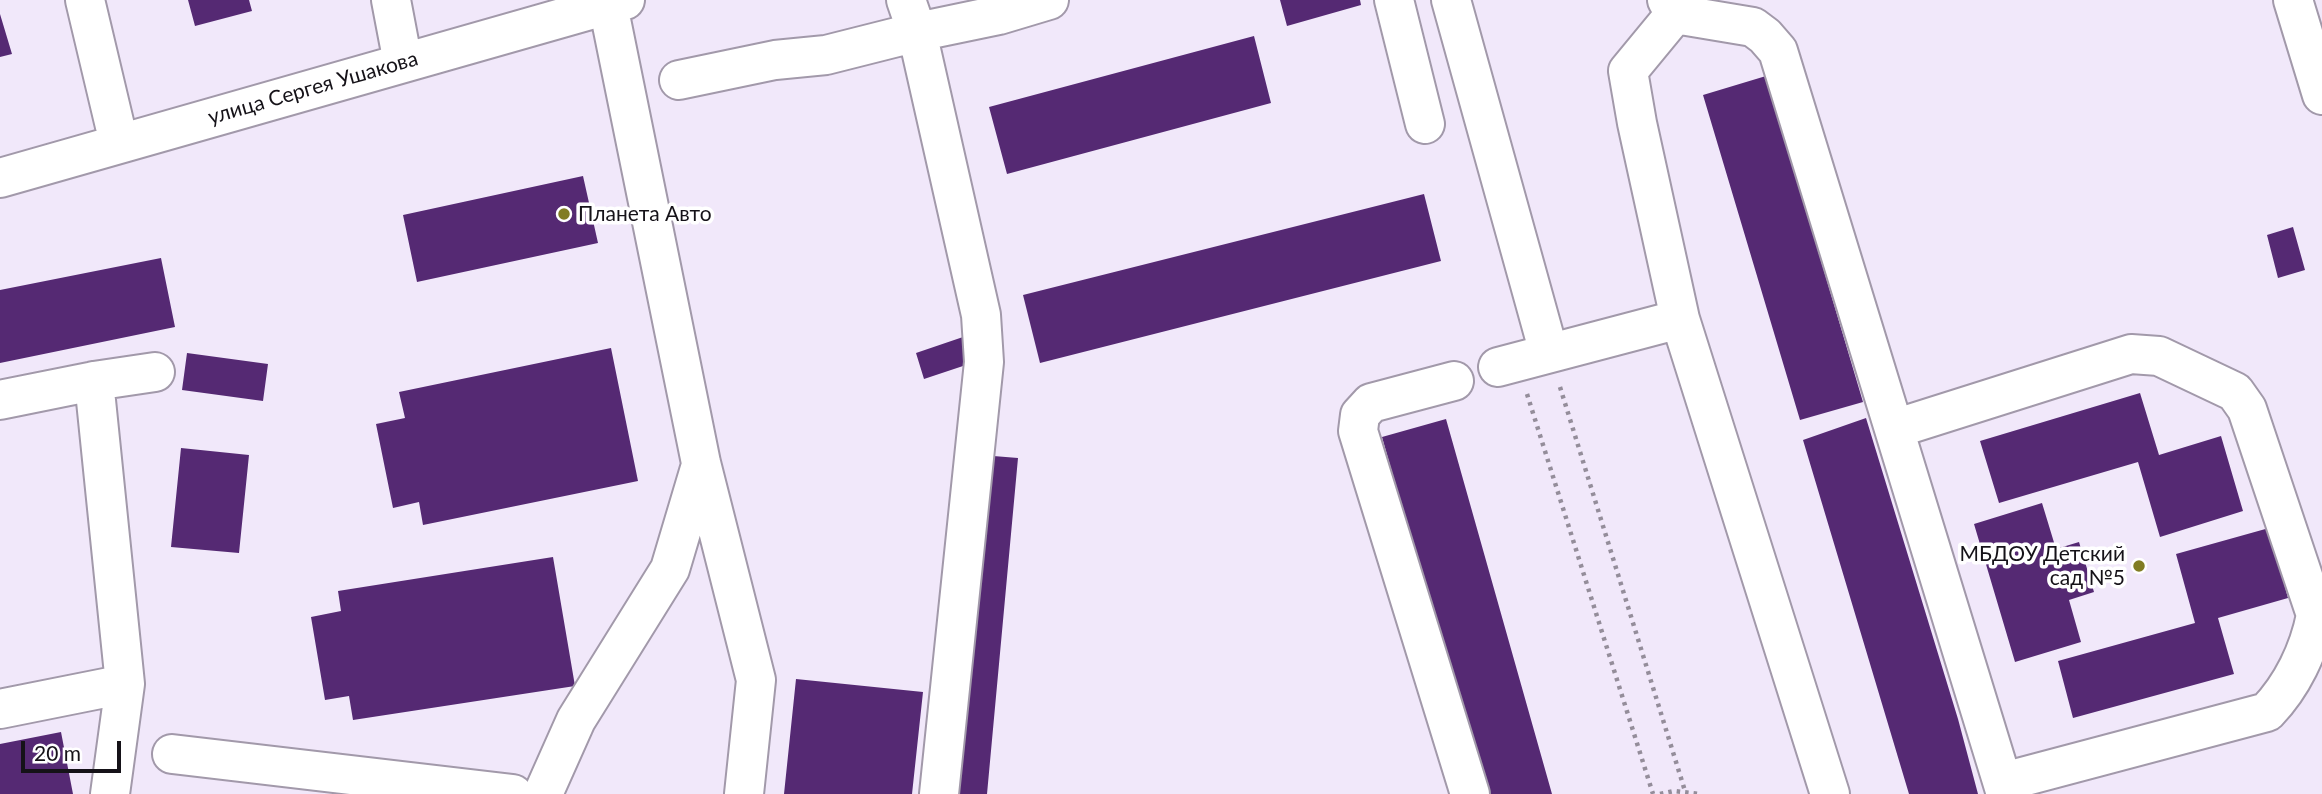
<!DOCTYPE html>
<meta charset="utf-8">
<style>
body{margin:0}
#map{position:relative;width:2322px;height:794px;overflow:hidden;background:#f1e8fa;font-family:Lato,sans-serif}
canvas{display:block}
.scale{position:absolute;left:21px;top:741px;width:100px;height:32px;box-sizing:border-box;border:4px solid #151218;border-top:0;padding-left:9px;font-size:21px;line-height:24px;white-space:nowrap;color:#151218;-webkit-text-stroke:5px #fff;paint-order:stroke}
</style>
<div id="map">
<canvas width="2322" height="794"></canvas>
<div class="scale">20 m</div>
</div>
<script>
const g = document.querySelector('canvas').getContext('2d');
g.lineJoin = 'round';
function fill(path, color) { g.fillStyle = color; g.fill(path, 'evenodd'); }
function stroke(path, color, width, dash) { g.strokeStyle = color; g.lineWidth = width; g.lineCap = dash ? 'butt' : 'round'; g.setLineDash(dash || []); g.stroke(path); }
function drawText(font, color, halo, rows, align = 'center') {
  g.font = font + ' Lato,sans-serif'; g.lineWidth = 7; g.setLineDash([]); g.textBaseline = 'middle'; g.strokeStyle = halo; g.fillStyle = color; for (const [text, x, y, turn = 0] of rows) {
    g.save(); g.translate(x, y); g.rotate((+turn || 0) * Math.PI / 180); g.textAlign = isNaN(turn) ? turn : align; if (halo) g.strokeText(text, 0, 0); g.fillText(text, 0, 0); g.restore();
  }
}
const building = new Path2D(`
 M188,0H249L252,11L195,26Z
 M1280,0H1360L1361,5L1287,26Z
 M0,14L12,54L0,57Z
 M1254,36L1271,103L1007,174L989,107Z
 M1766,76L1863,402L1800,420L1703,95Z
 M583,176L598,243L417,282L403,215Z
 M1424,194L1441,261L1040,363L1023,295Z
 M2293,227L2305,270L2278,278L2267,235Z
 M161,258L175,327L0,363V290Z
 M963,337L972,363L924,379L916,353Z
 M611,348L638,481L423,525L419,502L393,508L376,424L405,418L399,392Z
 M187,353L268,364L263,401L182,390Z
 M2140,393L2159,455L2221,436L2243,511L2160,537L2138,462L1999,503L1980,441Z
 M1866,418L1958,719L1978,794H1909L1803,440Z
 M1446,419L1552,794H1483L1382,437Z
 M181,448L249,455L239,553L171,547Z
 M981,455L1018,458L987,794H950Z
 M2042,503L2056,549L2079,542L2094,592L2069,600L2081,642L2015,662L1974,524Z
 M2269,528L2288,598L2218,618L2234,674L2073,718L2058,661L2195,623L2176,554Z
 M553,557L575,686L353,720L349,696L325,700L311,617L341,611L338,591Z
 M796,679L923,692L912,794H784Z
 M61,732L73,794H0V744Z`);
const path = new Path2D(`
 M1560,387L1685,791
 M1527,394L1653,794
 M1660,794L1674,791L1700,794`);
const minor = new Path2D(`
 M85,0L119,143
 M391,0L403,63
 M906,0L917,32L981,315L984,362L939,794
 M1394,0L1425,124
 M1451,0L1549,353
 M1667,0L1675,14L1628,71L1637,123L1680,319L1830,794
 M2293,0L2322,95
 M608,5L701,463L756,680L744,794
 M1675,14L1753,27L1765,36L1778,51L2006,794
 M679,80L775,60L826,55L917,32L999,15L1049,0
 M0,178L625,0
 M1498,367L1680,319
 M94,381L125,684L110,794
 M1454,381L1371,403L1360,415L1358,431L1470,794
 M0,400L94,381L155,372
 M1894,429L2131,354L2159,356L2235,392L2247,409L2316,615C2309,651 2292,686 2267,712L2003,782
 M0,709L125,684
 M172,754L513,794
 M543,794L576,720L670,569L701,465`);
const markers = [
 [564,214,7,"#817c23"],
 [2139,566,7,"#817c23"]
];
const streetNames = [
 ["улица Сергея Ушакова",313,88,-16]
];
const poiNames = [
 ["Планета Авто",578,214],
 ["МБДОУ Детский",2125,554,"right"],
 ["сад №5",2125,578,"right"]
];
fill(building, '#552973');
stroke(minor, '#a299aa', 42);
stroke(path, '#948d9a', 4.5, [3.5, 5]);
stroke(minor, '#fff', 38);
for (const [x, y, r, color] of markers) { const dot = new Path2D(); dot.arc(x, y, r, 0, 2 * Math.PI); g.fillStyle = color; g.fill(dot); stroke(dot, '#fff', 2.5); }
drawText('21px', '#151218', '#fff', streetNames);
drawText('21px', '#151218', '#fff', poiNames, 'left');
</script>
